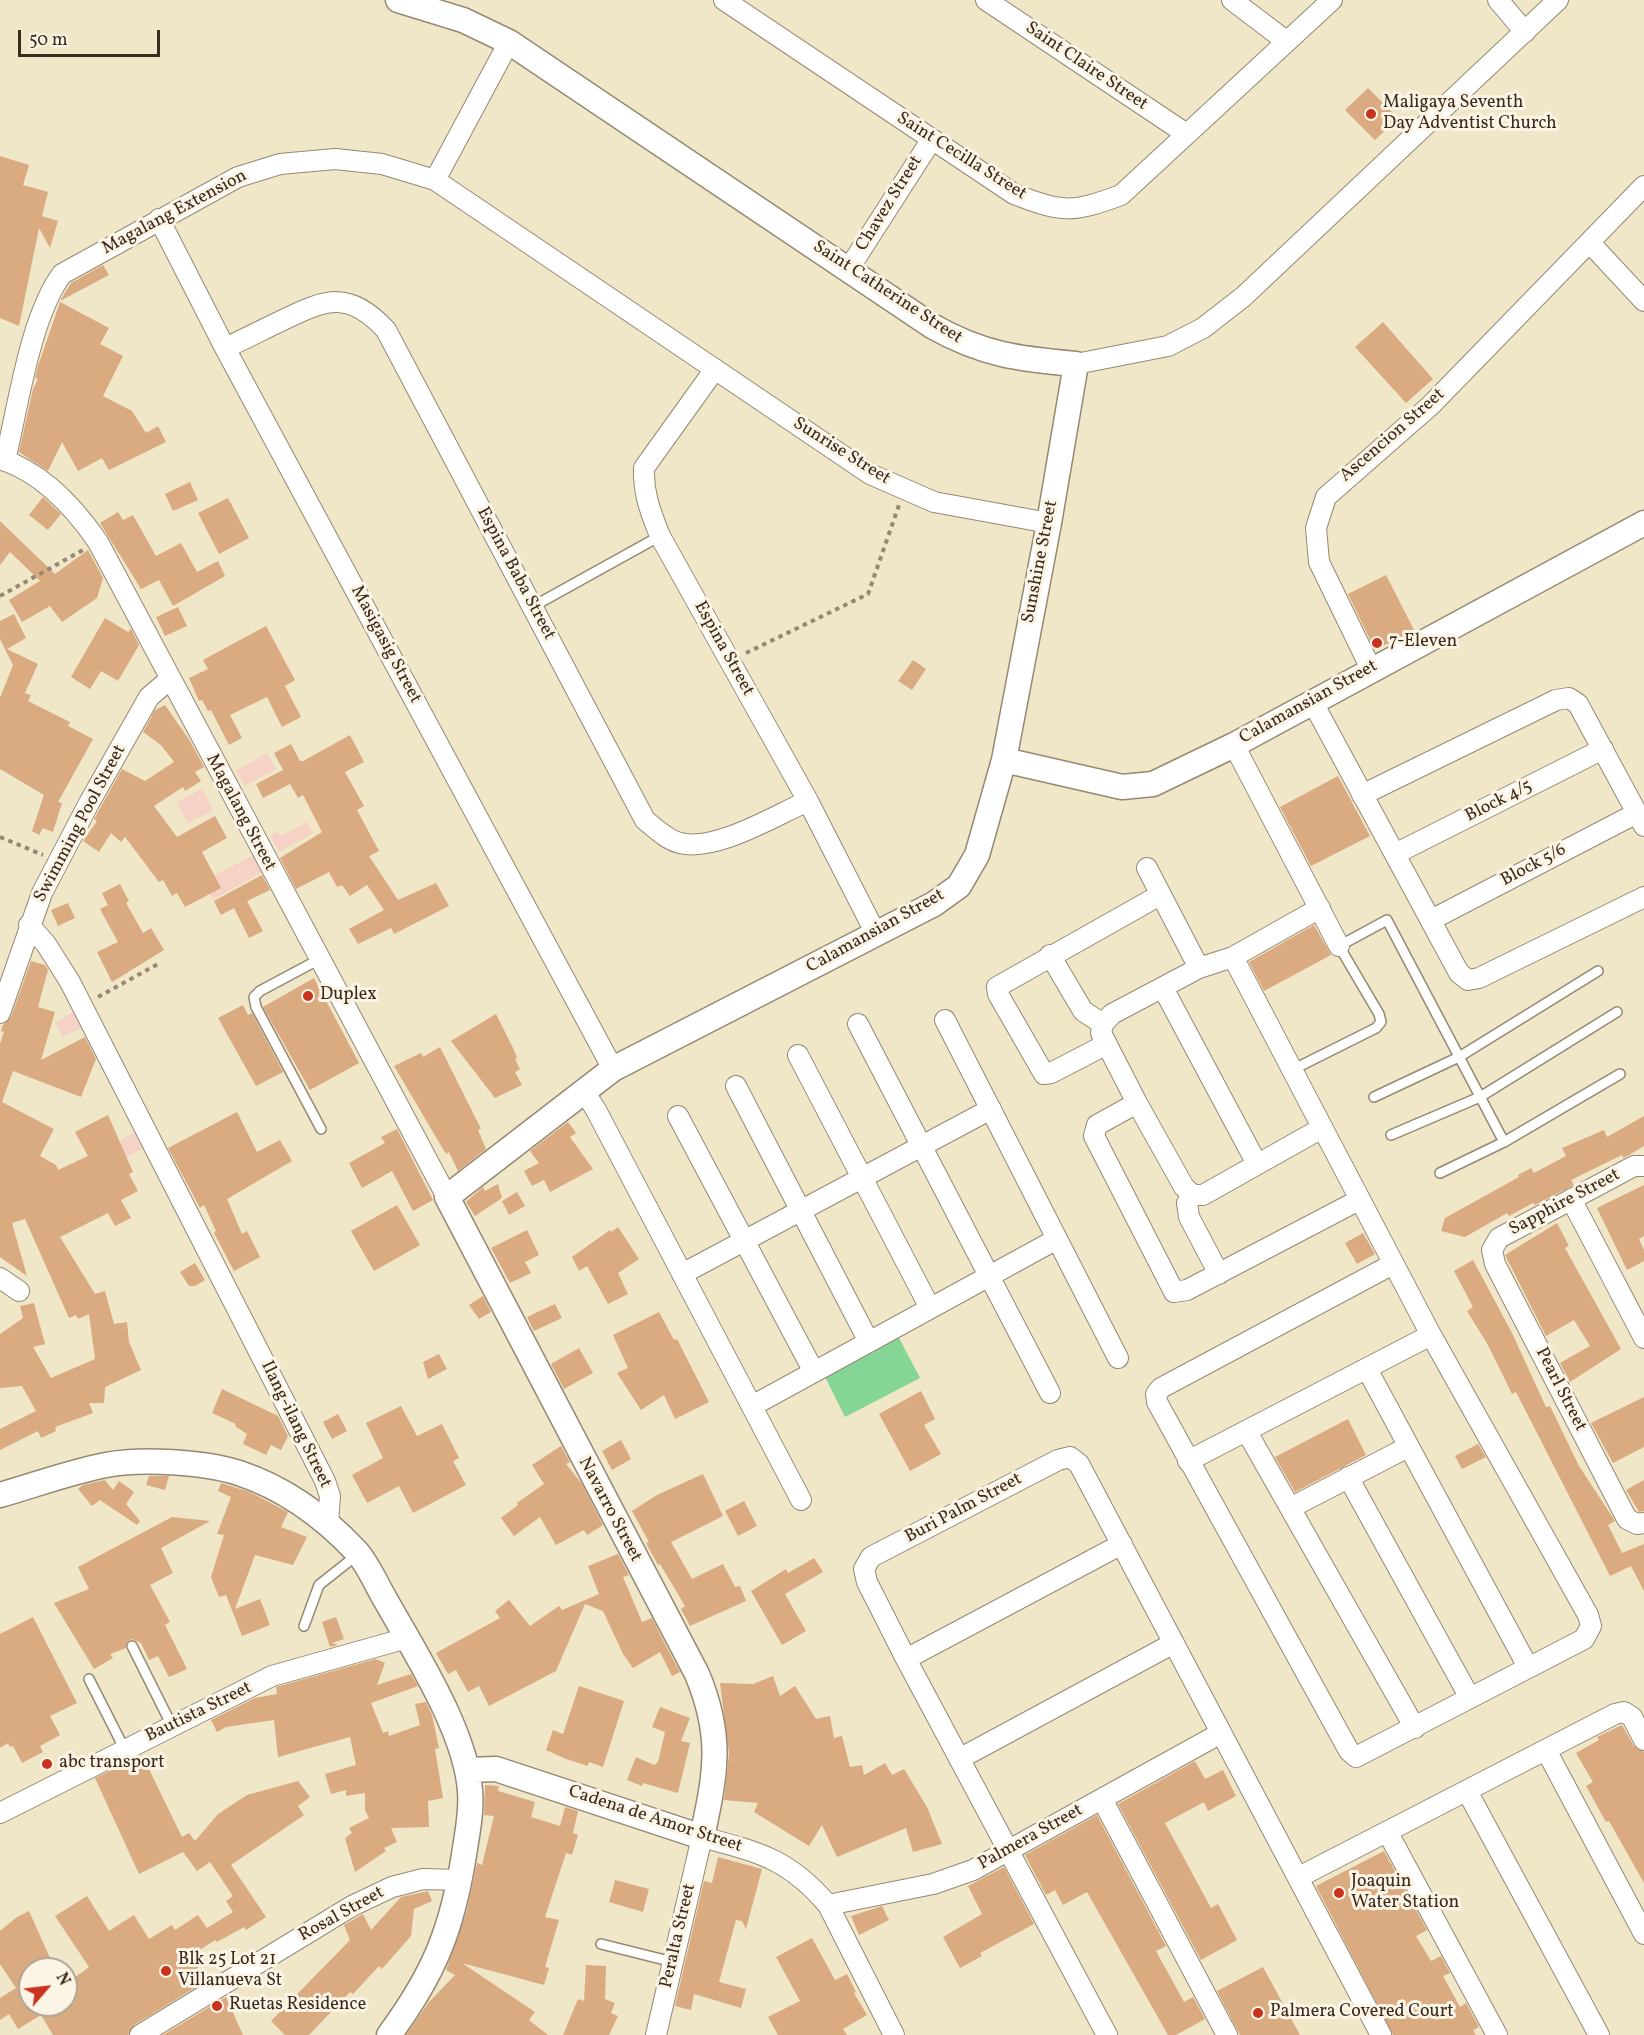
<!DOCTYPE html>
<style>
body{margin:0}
#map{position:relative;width:1644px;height:2035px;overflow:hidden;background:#f0e6c8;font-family:Vollkorn,serif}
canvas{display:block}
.north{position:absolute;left:18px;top:1957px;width:60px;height:60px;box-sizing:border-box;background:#fcf5e5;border:2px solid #afa495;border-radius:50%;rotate:62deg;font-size:16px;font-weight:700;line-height:24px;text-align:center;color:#3b2a1e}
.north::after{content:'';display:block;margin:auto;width:21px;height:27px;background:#c8321e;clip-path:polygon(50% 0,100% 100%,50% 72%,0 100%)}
.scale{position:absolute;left:18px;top:30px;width:142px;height:27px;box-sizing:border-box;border:3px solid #3b2a1e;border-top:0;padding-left:8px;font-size:18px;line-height:21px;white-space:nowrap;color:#3b2a1e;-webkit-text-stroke:4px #fcf5e5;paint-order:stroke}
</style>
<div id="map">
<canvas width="1644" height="2035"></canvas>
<div class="north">N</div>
<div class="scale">50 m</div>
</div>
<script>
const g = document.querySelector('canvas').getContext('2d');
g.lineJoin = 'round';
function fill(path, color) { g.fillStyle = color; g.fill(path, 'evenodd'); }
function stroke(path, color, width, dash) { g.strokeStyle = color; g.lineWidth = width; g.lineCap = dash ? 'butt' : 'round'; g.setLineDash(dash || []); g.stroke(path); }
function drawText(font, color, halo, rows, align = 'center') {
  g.font = font + ' Vollkorn,serif'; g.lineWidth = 6; g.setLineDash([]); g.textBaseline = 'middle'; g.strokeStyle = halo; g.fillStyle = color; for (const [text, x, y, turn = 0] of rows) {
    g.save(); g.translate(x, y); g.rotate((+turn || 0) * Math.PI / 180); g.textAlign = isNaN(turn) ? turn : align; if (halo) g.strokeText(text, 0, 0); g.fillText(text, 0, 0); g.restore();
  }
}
const built = new Path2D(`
 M267,753L276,769L245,786L236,771Z
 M202,789L213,810L188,823L177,802Z
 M307,822L313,833L279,852L270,836L278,832L281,836Z
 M254,855L263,872L213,899L203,881Z
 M76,1011L85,1026L63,1037L55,1022Z
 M134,1133L142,1149L103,1169L95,1154Z`);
const green = new Path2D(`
 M899,1338L920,1378L845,1417L825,1377Z`);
const building = new Path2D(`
 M1368,88L1398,118L1375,140L1345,110Z
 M0,156L29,165L23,185L48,192L42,216L58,221L50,248L39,228L19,326L0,318Z
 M103,265L109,275L60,301L71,283Z
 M60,302L109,328L100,344L123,356L103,396L132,411L146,433L158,426L166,442L109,470L102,458L78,471L62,442L48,471L19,452L33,389L38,379L35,378L38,366Z
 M1383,322L1433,379L1406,403L1355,347Z
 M190,482L198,500L173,511L165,494Z
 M43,497L61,514L48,530L29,515Z
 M228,498L249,538L219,554L198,513Z
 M118,512L123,520L133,515L156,556L181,543L197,572L218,561L225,576L173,606L159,580L141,589L100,523Z
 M0,521L55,574L88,550L103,578L97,598L62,622L50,606L22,622L9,600L40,581L10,552L0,565Z
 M1386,575L1414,630L1375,650L1348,594Z
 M178,607L187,626L165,636L156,617Z
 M14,614L26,638L7,649L38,664L25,693L31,695L28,701L70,722L68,726L93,739L58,802L62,803L53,832L43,828L39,835L32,831L44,795L0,769V698L13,665L0,639V621Z
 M105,618L128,632L131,629L139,645L118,681L101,671L90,689L71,677Z
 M266,626L295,680L285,686L301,717L282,727L267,697L230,715L242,738L229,745L211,710L208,711L202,700L199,701L189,678L208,669L203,660Z
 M913,660L926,669L912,690L898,681Z
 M165,705L190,741L204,767L195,772L201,781L185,791L183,787L154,806L177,837L215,816L227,838L202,852L221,888L185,907L177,893L172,896L163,880L159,882L125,837L121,842L111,833L99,852L83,841L97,821L94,819L122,769L145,781L174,762L161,745L143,732L155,710Z
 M350,735L364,762L345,772L364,806L357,810L379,851L369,856L398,900L436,883L449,906L394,934L391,928L358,944L349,929L384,910L367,885L350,896L342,885L337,887L329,872L296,889L280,858L322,832L303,795L298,798L290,784L263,798L256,784L283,770L274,753L291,744L300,761H303Z
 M1338,776L1370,836L1311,866L1280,807Z
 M262,875L270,890L247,901L263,931L249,938L234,908L221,915L214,901Z
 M120,884L129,901L126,903L143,933L151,928L164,950L112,982L97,952L118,942L100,909L108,905L102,893Z
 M68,903L75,918L58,926L51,910Z
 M1314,925L1331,955L1264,991L1249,962Z
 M31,961L45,965L48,970L38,1007L55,1012L41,1060L85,1037L96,1059L81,1097L13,1071L2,1102L0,1101V1044L4,1032L1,1031L3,1025L11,1017Z
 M314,978L359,1063L310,1090L263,1007Z
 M243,1005L248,1015L252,1013L283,1072L256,1086L218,1018Z
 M496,1014L514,1050L517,1058L515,1059L520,1069L515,1072L522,1085L495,1098L451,1041Z
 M440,1047L481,1129L478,1130L486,1149L458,1171L449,1152L446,1154L394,1066L421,1053L423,1057Z
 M0,1101L54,1129L40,1156L56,1165L58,1170L88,1156L75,1132L108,1115L133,1172L129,1174L138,1191L121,1200L131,1218L115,1226L108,1213L60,1237L95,1294L105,1291L114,1324L127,1322L129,1342L141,1370L105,1387L104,1403H89L93,1413L55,1427L56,1431L41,1438L38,1431L0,1450V1429L36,1411L22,1386L0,1388V1334L23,1318L20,1306L34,1303L45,1344L33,1347L51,1378L95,1359L89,1314L78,1319L76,1315L69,1318L25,1219L12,1223L27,1276L0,1257Z
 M237,1112L257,1152L280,1140L292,1161L227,1199L242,1234L247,1231L260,1257L234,1271L214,1233L216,1231L204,1205L200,1208L168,1148Z
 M1644,1116V1146L1629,1155L1623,1158L1622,1155L1571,1180L1574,1185L1535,1205L1533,1203L1509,1216L1507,1213L1465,1237L1441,1231L1445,1218L1519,1177L1518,1175L1531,1168L1534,1173L1566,1156L1562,1148L1604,1130L1607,1137Z
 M568,1122L576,1133L570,1137L593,1169L550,1192L544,1180L532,1186L524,1171L539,1163L530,1151Z
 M397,1129L433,1200L413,1211L392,1171L362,1188L349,1163L385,1143L381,1137Z
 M498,1184L502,1198L475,1216L466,1202L483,1187L485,1191Z
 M1644,1185V1236L1639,1239L1644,1250V1261L1627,1270L1597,1208Z
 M517,1192L525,1206L509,1215L502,1201Z
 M397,1205L420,1245L374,1271L351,1231Z
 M1557,1223L1569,1246L1565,1248L1621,1349L1570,1382L1560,1363L1590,1346L1574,1320L1546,1336L1505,1255Z
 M618,1227L639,1259L618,1273L628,1294L608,1304L587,1266L579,1271L572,1257L610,1230L611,1232Z
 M527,1230L539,1255L525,1262L531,1273L510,1283L491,1248Z
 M1363,1233L1375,1254L1357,1264L1345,1243Z
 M1473,1260L1512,1333L1546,1407L1550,1406L1579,1466L1615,1521L1608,1525L1622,1553L1644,1544V1591L1631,1566L1610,1576L1516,1392L1512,1394L1488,1345L1467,1311L1473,1307L1454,1271Z
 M195,1263L205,1280L195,1286H189L180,1272Z
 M483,1296L491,1312L479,1319L469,1305Z
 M555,1304L562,1318L534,1331L527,1317Z
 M659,1312L674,1340L677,1339L709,1402L675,1419L664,1395L641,1410L617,1373L628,1368L613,1335Z
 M579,1348L593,1373L564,1389L551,1364Z
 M439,1354L447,1369L428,1379L423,1362Z
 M222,1389L278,1416L288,1436L281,1450L271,1445L266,1455L243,1444L247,1434L235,1426L236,1424L212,1413Z
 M921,1391L935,1419L924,1425L941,1454L910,1471L879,1414Z
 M1644,1397V1447L1613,1463L1591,1423Z
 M401,1406L417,1436L442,1424L459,1458L453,1461L466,1485L413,1513L399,1486L367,1503L352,1475L383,1458L366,1423Z
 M338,1414L347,1431L332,1439L323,1422Z
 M1348,1419L1366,1455L1295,1492L1275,1457Z
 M621,1440L631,1459L612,1470L602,1451Z
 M1478,1444L1486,1457L1462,1469L1455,1456Z
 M561,1446L570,1462L566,1464L582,1484L603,1525L587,1535L584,1530L556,1545L540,1517L514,1536L501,1518L518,1505L517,1503L544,1484L532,1465Z
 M703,1474L723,1516L671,1542L692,1579L723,1564L735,1587L740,1586L746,1601L690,1626L681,1609L685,1606L660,1564L658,1565L646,1543L649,1542L632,1511L657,1495Z
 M149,1476H169L165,1490L146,1485Z
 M105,1480L113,1490L119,1481L134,1492L126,1504L140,1521L137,1525L100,1500L92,1506L78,1489L83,1485Z
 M1644,1480V1511L1639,1512L1626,1490Z
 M221,1483L250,1492L280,1508L288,1512L281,1527L307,1537L293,1565L255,1555L235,1609L260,1599L270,1625L242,1636L226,1595L219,1597L211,1577L224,1535L217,1534L231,1497L218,1491Z
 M744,1501L757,1526L738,1536L725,1511Z
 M172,1517L210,1521L161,1548L173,1573L150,1585L170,1622L165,1625L187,1669L169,1677L158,1656L149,1660L141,1643L132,1639L127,1642L126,1648L110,1654L113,1658L94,1669L54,1603L89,1589L78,1567Z
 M618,1554L629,1575L623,1577L642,1622L652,1618L667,1648L660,1652L667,1648L680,1672L672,1676L660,1652L633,1668L623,1654L603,1611L585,1604L556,1671L489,1706L479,1686L468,1692L456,1670L448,1674L436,1653L500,1618L495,1611L509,1600L530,1626L559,1606L562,1610L599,1594L588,1566Z
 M814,1558L823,1572L785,1594L806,1631L782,1645L751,1591L786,1569L788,1573Z
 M33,1617L77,1703L50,1716L60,1735L40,1746L43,1752L22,1763L13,1746L10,1747L8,1743L0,1748V1634Z
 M336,1617L344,1639L332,1643L338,1645L330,1647L322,1622Z
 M376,1659L385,1663L377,1685L411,1674L418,1686L371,1703L383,1733L388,1731L389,1736L420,1725L415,1704L426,1702L432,1715L439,1748L435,1749L443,1798L428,1801L429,1827L391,1828L397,1842L384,1848L386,1851L355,1872L345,1838L352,1833L349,1828L369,1818L365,1810V1793L346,1796V1790L331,1794L325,1774L356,1765L350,1737L278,1757L274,1720L226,1727L217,1732L211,1720L255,1698L277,1694L276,1687Z
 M773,1676L780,1696L795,1686L816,1719L830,1716L834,1738L842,1736L850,1767L862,1765L864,1775L885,1763L892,1775L904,1769L927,1807L942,1844L913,1852L906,1828L837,1857L822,1825L809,1846L754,1812L758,1803L724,1800L729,1754L720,1683L753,1684Z
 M579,1686L624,1701L603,1767L589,1762L588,1766L566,1759L546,1750L553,1730L563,1734Z
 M660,1707L690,1718L681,1741L690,1743L678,1793L643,1783L642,1786L627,1780L636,1757L654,1765L658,1762L665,1732L652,1727Z
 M1622,1725L1634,1746L1644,1752V1883L1609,1821L1606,1822L1586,1786L1593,1782L1576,1753L1599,1740L1597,1737Z
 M142,1755L182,1837L189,1833L195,1841L218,1814L247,1795L298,1781L310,1797L298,1806L304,1815L231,1865L266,1917L246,1930L244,1927L217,1942L215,1940L191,1956L206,1981L134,2025L128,2035H53L41,2015L18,2029L9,2014L0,2020V1998L16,1988L0,1964V1931L17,1917L29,1911L55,1969H30V2005H66V1984L89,1967L55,1916L87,1896L109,1931L134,1915L149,1939L172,1925L175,1930L198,1915L207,1928L233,1912L226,1901L233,1896L210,1862L197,1871L183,1852L139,1874L95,1778Z
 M1195,1761L1205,1779L1223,1770L1236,1796L1208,1811L1204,1802L1165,1823L1211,1908L1218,1904L1237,1940L1201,1960L1118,1804Z
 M485,1785L499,1786L498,1791L535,1802L531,1817L560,1826L565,1807L578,1811L573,1833L578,1835L572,1855L566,1853L545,1917L559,1920L545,1967L549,1968L544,1985L462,1963L535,2012L529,2020L548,2035H406L429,2002L455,1975L446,1970L467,1910L477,1863L482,1865L494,1816L484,1815Z
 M1097,1815L1166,1946L1156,1951L1184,2002L1193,1997L1205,2019L1176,2035H1168L1087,1892L1063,1905L1055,1890L1046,1895L1025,1855Z
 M1384,1851L1427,1930L1416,1936L1431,1961L1441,1956L1450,1973L1443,1976L1460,2007L1466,2003L1479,2027L1473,2030L1476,2035H1393L1316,1886Z
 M718,1857L762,1869L746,1929L742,1921L736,1920L719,1982L746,1989L741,2008L694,1994L691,2010L675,2006L704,1881L712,1883Z
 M1004,1867L1034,1924L980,1953L982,1956L960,1968L943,1937L982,1914L968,1886Z
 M615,1880L649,1889L643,1912L609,1902Z
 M428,1891L432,1901L414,1909L411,1936L382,1969L379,1966L353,1994L350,1992L309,2035H285L271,2021L350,1940L344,1925L363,1914L371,1930L401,1897Z
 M882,1906L889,1920L859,1935L851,1916Z
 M812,1938L835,1980L847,1974L856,1992L854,1993L867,2015L843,2029L847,2035H778L768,2017L800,2001L776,1957Z
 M586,1965L606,1966L605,1999L615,2003L611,2013L618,2016L609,2035H563L578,1999L584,2001Z
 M1263,1967L1300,2035H1240L1217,1991Z
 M226,1997L243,2035H163Z`);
const path = new Path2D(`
 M0,596L83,550
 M746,653L868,594L899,505
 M0,837L43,855
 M98,997L158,964`);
const service = new Path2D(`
 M532,607L660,536
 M318,960L260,991L254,997L256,1007L321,1129
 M1292,1070L1376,1028L1381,1022L1379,1014L1339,946L1387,920L1504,1142
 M1374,1097L1459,1057L1598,971
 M1391,1135L1480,1097L1617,1012
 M1440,1173L1504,1142L1620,1074
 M304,1626L319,1585L357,1555
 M132,1646L172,1726
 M89,1679L125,1750
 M601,1944L673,1962`);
const minor = new Path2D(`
 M724,0L1014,194C1063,213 1072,213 1121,195L1332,0
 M986,0L1185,133
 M1232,0L1286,41
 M1498,0L1525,32
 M435,180L509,42
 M159,219L225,348L613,1069
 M1590,243L1644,301
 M848,270L932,139
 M225,348C245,339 264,329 283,320C326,299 349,290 386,330L645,820C655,828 667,840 680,843C716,852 774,816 808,801
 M1076,364L1168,346L1203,328L1243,297L1558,0
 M715,369L644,468C643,494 651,513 660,536L808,801L875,932
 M0,459C42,472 74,507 98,542L447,1197
 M5,461C18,407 30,317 62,274L238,177L280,164L335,159L382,164L435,180L870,474L934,502L1049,523
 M1371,669L1319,562L1316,528L1326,497L1431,405L1644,186
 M1312,701L1459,973L1468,980L1479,978L1644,897
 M1234,745L1339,946
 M1362,795L1556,700L1569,698L1578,704L1644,826
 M1395,854L1603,749
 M1147,868L1199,968
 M1320,908L1233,957L1199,968L1112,1014L1103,1024L1101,1033L1137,1103L1184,1187L1193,1195H1203L1322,1128
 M1431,920L1637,813
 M29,925L46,944L70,982L325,1481L330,1496L328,1523
 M1050,955L1083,1011L1103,1024
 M1233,957L1431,1335L1588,1615L1591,1626L1584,1639L1356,1757L1349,1751L1157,1402L1156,1394L1161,1388L1393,1264
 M1163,988L1257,1164
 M0,1013L42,893L89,803L149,697L169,680
 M945,1020L1118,1358
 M858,1024L1050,1393
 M1107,1044L1051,1073L1044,1074L998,994L997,987L1160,895
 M798,1055L930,1308
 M736,1086L869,1342
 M584,1091L596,1110L801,1500
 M1137,1103L1097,1125L1094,1136L1174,1292L1187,1290L1359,1200
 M678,1116L814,1372
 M1644,1166H1634L1499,1238L1492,1250L1495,1264L1627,1519L1637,1524L1644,1523
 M1193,1195L1187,1203L1189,1217L1219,1274
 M1571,1199L1644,1338
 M682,1274L991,1109
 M0,1278L19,1291
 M1367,1369L1528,1667
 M752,1406L1057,1239
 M1247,1432L1415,1728
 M1188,1461L1431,1335
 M1348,1477L1470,1698
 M1290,1508L1408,1447
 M906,1659L1122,1544
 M1546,1750L1644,1934
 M959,1759L1174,1643
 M1467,1791L1599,2035
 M1102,1799L1227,2035
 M0,1813L272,1676L407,1638
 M1388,1833L1497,2035
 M1299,1877L1615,1714L1624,1712L1632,1717L1644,1740
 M828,1905L933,1884L973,1870L1221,1733
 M140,2035L352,1906L392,1887L423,1879L460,1880
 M656,2035L702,1837C758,1852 788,1858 828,1905L894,2035
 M1107,2035L906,1659L867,1582L864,1569L871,1557L1058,1460L1070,1457L1079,1464L1381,2035`);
const tertiary = new Path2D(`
 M398,0L463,20L509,42L932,326C983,355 1019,359 1076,364L1049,523L1004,760L977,855L959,886L934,904L613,1069L447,1197L697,1674C723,1736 716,1772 702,1837L496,1769L467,1770
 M1004,760L1122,787L1153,784L1234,745L1644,523
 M0,1495C35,1485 70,1472 106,1465C142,1458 204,1462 239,1473C284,1488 324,1517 356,1551C368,1564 376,1584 385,1599C414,1651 466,1731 470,1791C472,1812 467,1834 464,1855C452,1930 434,1974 389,2035`);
const markers = [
 [1371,114,6,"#c8321e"],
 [1377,643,6,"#c8321e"],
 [308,996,6,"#c8321e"],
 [47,1764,6,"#c8321e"],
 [1339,1893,6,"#c8321e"],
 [166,1971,6,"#c8321e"],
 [217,2006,6,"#c8321e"],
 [1258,2013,6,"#c8321e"]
];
const streetNames = [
 ["Saint Claire Street",1086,67,34],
 ["Saint Cecilla Street",961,157,32],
 ["Chavez Street",890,204,-58],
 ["Magalang Extension",175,213,-28],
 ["Saint Catherine Street",887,293,33],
 ["Ascencion Street",1393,436,-41],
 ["Sunrise Street",841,452,32],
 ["Sunshine Street",1041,562,-79],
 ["Espina Baba Street",515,574,62],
 ["Masigasig Street",385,645,62],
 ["Espina Street",723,649,61],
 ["Calamansian Street",1309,703,-29],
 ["Block 4/5",1499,802,-27],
 ["Magalang Street",240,813,62],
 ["Swimming Pool Street",81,824,-62],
 ["Block 5/6",1534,866,-28],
 ["Calamansian Street",876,932,-29],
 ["Sapphire Street",1565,1203,-28],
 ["Pearl Street",1560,1390,63],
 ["Ilang-ilang Street",295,1425,64],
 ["Buri Palm Street",964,1509,-28],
 ["Navarro Street",609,1510,62],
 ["Bautista Street",199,1713,-26],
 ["Cadena de Amor Street",655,1820,18],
 ["Palmera Street",1031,1838,-29],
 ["Rosal Street",342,1915,-29],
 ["Peralta Street",679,1936,-77]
];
const poiNames = [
 ["Maligaya Seventh",1383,104],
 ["Day Adventist Church",1383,125],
 ["7-Eleven",1389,643],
 ["Duplex",320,996],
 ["abc transport",59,1764],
 ["Joaquin",1351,1883],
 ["Water Station",1351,1904],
 ["Blk 25 Lot 21",178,1961],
 ["Villanueva St",178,1982],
 ["Ruetas Residence",229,2006],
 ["Palmera Covered Court",1270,2013]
];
fill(built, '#f6d1c5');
fill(green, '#84d596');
fill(building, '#daaa80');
stroke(service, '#968873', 12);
stroke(minor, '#968873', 22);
stroke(tertiary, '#968873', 27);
stroke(path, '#968873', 4, [4.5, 4.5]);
stroke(service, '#fff', 9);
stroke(minor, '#fff', 20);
stroke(tertiary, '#fff', 24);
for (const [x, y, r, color] of markers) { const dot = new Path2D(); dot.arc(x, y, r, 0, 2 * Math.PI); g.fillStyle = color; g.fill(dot); stroke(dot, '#fcf5e5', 2); }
drawText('18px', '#3b2a1e', '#fcf5e5', streetNames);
drawText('18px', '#3b2a1e', '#fcf5e5', poiNames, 'left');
</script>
